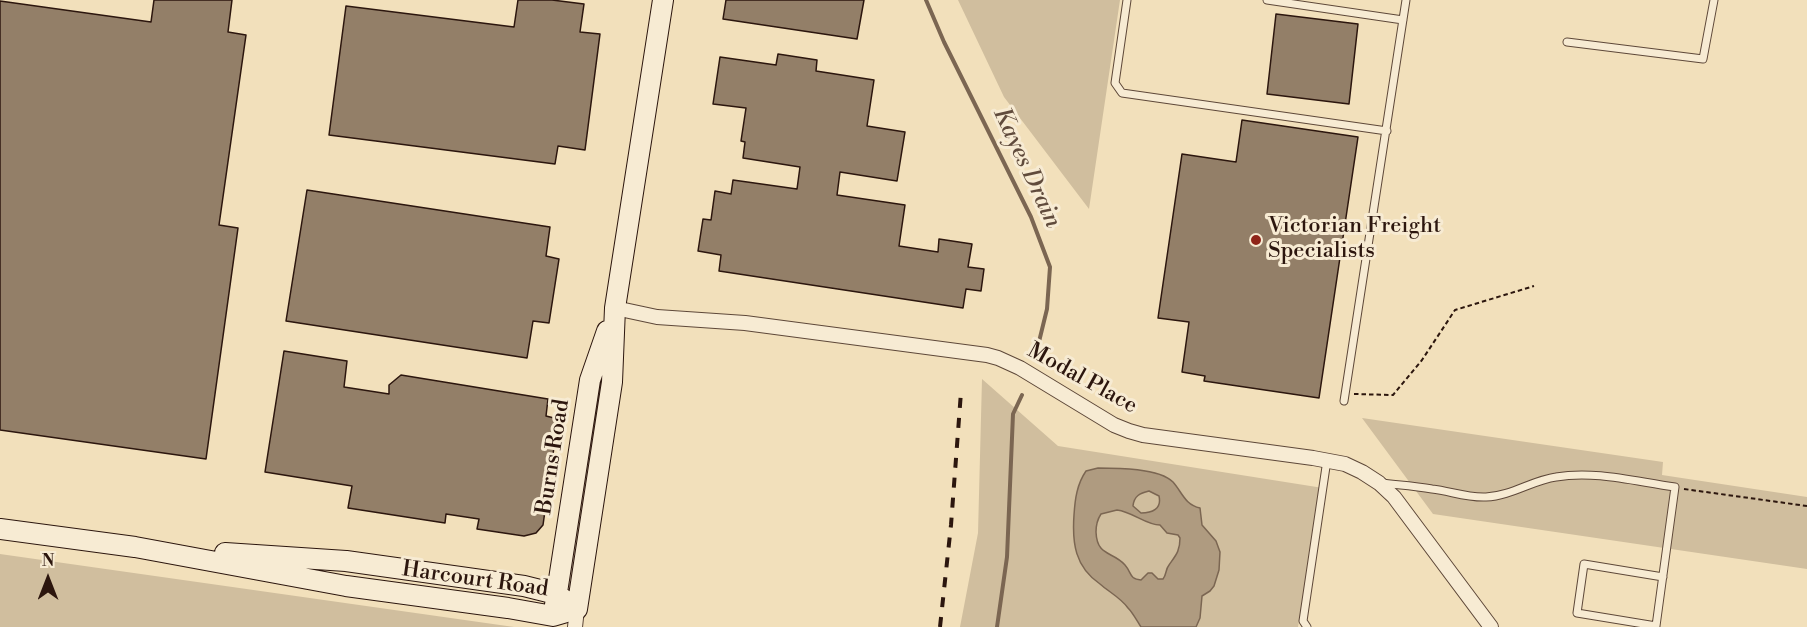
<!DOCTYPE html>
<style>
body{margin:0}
#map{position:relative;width:1807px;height:627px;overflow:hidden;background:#f2e0bb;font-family:"Libre Bodoni",serif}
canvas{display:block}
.north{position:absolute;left:18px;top:549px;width:60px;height:60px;-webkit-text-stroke:4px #f7ebd3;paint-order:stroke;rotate:0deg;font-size:16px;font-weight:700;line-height:24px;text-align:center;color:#2c160e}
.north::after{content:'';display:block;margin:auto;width:21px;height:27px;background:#2c160e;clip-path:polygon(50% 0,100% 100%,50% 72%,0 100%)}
</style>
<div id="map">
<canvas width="1807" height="627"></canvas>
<div class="north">N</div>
</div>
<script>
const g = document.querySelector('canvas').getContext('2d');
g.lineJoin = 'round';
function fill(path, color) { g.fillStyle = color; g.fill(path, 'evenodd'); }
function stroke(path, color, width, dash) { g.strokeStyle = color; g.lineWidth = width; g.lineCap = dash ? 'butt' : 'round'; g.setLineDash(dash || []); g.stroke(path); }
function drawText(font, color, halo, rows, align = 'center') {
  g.font = font + ' "Libre Bodoni",serif'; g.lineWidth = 6; g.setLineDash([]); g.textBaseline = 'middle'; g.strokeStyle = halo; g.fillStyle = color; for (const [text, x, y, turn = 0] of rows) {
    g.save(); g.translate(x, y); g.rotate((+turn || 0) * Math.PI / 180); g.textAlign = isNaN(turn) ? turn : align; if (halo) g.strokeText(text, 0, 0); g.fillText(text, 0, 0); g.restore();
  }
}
const green = new Path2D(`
 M958,0H1120L1089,209L1004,97Z
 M982,379L1058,446L1323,488L1298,627H960L978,533Z
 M1362,418L1663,462L1662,475L1807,497V569L1433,514Z
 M0,554L514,627H0Z`);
const water = new Path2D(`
 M1098,468C1117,468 1159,468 1173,482C1182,492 1185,505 1200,508L1202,525L1216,541L1220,552L1219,570L1214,586L1210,591L1202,596L1200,618L1196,627H1141C1137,621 1133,613 1128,608C1121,598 1109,592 1100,584C1075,567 1072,543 1074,515C1075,499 1077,484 1086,471ZM1149,491L1159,496C1162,509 1152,513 1141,513L1133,506C1134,496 1140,493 1149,491ZM1117,510C1133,512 1146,525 1160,525L1167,533L1178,535L1180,538C1180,551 1176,555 1169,565C1165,570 1167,574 1163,579H1158L1152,573H1148L1141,580C1129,579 1132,573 1125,565C1113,551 1097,557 1096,532C1096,524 1097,520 1101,514Z`);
const stream = new Path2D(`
 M926,0L944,42L1031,217L1050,267L1047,309L1035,358
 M997,627L1007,557L1013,414L1022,395`);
const building = new Path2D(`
 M154,0H232L228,32L246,35L219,225L238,228L206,459L0,430V1L151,22Z
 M518,0H552L584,4L580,32L600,34L585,150L558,146L555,164L329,135L346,6L514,27Z
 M726,0H864L857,39L723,19Z
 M1276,14L1358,24L1349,104L1267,94Z
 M778,54L817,60L816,71L874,80L867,126L905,132L897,181L840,172L837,195L905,205L899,246L938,252L939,239L972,244L968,267L984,269L981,291L966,289L963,308L719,271L721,255L698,251L703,219L711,220L715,191L731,194L733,180L797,189L800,167L743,158L745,142L741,141L746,108L713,104L720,57L776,65Z
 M1242,120L1358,137L1319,398L1204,381L1205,376L1182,372L1189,322L1158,318L1182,154L1236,162Z
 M307,190L550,227L546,256L559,259L549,323L533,321L527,358L286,321Z
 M284,351L347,361L344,387L389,394V385L401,375L548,399L546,416L558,419L543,525L536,533L524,536L477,529L479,519L446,514L445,523L348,508L352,486L265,472Z`);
const path = new Path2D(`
 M1354,394L1393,395L1422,360L1455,310L1534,286
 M1684,489L1807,506`);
const lane = new Path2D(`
 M1127,0L1115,83L1122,93L1387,131
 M1267,0L1403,20
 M1567,42L1703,59L1714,0
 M1344,401L1406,0
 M1381,483C1398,485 1415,486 1432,489C1450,491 1467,498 1486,497C1511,496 1533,480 1556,477C1595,470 1637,482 1675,487L1656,626L1577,613L1584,564L1663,577
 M1307,627L1303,621L1327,460`);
const street = new Path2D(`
 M615,308L657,317L745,323L987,355L998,358L1020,368L1114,425L1129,431L1143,435L1313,458L1345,464L1362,472L1379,483L1394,497L1491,627
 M575,627L577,609`);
const secondary = new Path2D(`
 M0,529L135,547L346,586L508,608L553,616L577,609
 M225,553L346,561L524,586L556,594L577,609
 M555,605L590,380L607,331
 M577,609L612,382L615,308L663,0`);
const rail = new Path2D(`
 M940,627L951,525L961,392`);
const markers = [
 [1256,240,6,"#8f2418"]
];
const poiNames = [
 ["Victorian Freight",1268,227],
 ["Specialists",1268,252]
];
const streetNames = [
 ["Modal Place",1082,379,29],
 ["Burns Road",554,457,-81],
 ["Harcourt Road",475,580,8]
];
const waterNames = [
 ["Kayes Drain",1026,168,65]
];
fill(green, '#d0be9e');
fill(water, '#af9b80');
stroke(water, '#7b6652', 1.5);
stroke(stream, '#7b6652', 4);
fill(building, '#937f68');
stroke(building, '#2c160e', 1.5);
stroke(lane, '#5e4839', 9);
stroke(street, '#5e4839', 16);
stroke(secondary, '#2c160e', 22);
stroke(path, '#2c160e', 2, [4.5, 3]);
stroke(lane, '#f7ebd3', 7);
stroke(street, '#f7ebd3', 14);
stroke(secondary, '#f7ebd3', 20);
stroke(rail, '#2c160e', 4, [10, 10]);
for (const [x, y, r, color] of markers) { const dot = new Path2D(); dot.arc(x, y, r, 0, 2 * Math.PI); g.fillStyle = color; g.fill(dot); stroke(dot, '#f7ebd3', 2); }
drawText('22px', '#2c160e', '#f7ebd3', poiNames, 'left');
drawText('22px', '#2c160e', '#f7ebd3', streetNames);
drawText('italic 24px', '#604b3c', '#f7ebd3', waterNames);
</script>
